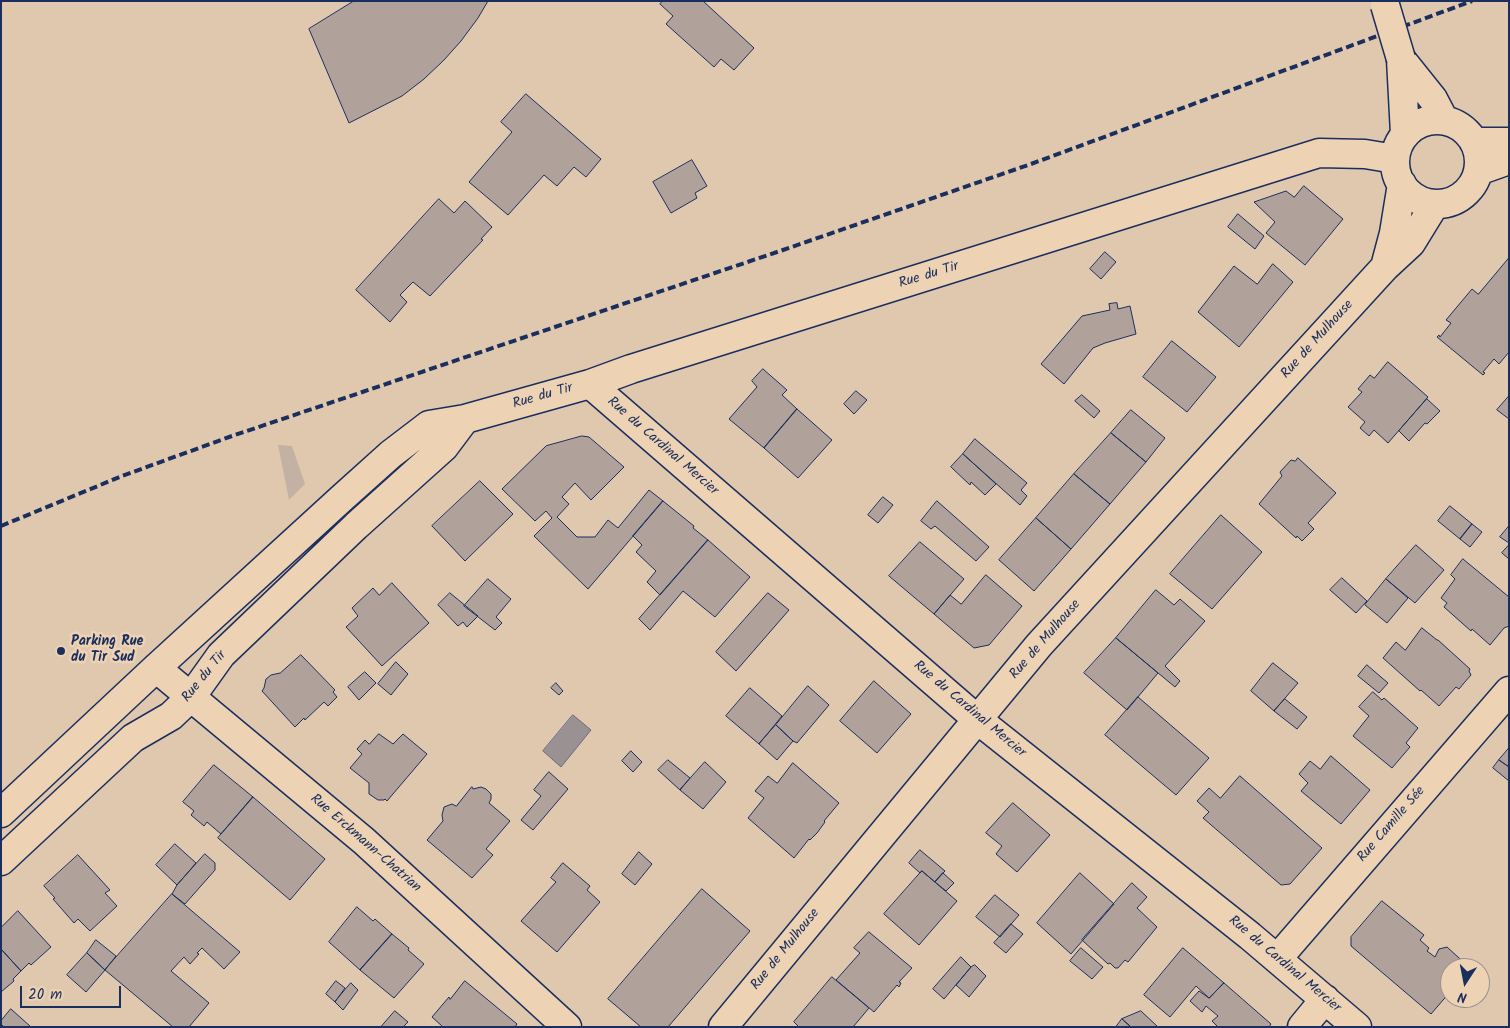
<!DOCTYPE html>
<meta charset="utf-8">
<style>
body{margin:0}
#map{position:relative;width:1510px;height:1028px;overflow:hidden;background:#e0c8af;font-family:Kalam,sans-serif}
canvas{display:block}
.frame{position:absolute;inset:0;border:2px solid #1b2f5e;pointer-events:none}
.north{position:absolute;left:1440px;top:958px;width:50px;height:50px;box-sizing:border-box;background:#edd2b4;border:1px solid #999192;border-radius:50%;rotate:191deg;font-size:14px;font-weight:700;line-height:20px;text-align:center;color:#1b2f5e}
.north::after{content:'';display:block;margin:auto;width:18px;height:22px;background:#1b2f5e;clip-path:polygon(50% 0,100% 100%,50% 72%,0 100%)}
.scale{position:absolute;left:20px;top:986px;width:101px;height:22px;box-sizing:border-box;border:2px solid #1b2f5e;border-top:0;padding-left:6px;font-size:15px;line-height:18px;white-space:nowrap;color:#1b2f5e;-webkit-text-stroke:4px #edd2b4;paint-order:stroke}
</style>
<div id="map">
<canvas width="1510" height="1028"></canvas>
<div class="frame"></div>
<div class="north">N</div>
<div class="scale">20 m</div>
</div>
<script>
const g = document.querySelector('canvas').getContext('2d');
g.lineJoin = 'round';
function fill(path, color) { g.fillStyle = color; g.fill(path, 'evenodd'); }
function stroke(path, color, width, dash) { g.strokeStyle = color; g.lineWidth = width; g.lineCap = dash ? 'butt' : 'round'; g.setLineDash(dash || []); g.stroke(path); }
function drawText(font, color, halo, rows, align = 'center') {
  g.font = font + ' Kalam,sans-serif'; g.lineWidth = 5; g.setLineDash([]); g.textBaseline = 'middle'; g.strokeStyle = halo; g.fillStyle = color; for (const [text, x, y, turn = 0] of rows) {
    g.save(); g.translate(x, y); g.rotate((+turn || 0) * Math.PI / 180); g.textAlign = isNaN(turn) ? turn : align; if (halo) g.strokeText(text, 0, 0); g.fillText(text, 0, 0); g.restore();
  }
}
const green = new Path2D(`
 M278,445L292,446L305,484L289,500Z`);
const water = new Path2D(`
 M573,715L591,730L561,767L543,751Z`);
const building = new Path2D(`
 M354,1H488L478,18L461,41L444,60L424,79L402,96L349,123L309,29Z
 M663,1H703L754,48L734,70L721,59L714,67L666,24L673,16L660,4Z
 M526,94L601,159L586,177L574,167L557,186L544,175L508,215L469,182L512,132L501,122Z
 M692,160L707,186L695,193L697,198L671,213L653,182Z
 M1304,186L1343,219L1305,265L1266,233L1275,222L1254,202L1286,191L1294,197Z
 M439,199L454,213L465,201L492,227L481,239L483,240L430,296L413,282L400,295L407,302L390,322L356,290Z
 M1238,214L1264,236L1255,249L1228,227Z
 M1105,252L1116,262L1101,279L1090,269Z
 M1509,258V352L1499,364L1494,359L1483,372L1485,373L1483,375L1437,337L1439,335L1440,337L1451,323L1446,320L1472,289L1478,294Z
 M1273,264L1293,282L1239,347L1198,312L1234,266L1257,284Z
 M1117,303L1118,309L1130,306L1136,334L1105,343L1093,348L1064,384L1041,364L1082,316L1110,310L1109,304Z
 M1172,341L1216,377L1187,412L1143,377Z
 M1388,362L1428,397L1388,443L1374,430L1369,436L1360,428L1365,422L1348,407L1362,392L1358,389L1370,375L1374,378Z
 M763,369L787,390L782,395L797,409L764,448L729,419L757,387L752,381Z
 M856,391L867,400L854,414L844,404Z
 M1082,395L1100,411L1094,418L1075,401Z
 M1509,396V419L1497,410Z
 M1427,399L1440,411L1427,424L1425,423L1409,441L1399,431Z
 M797,409L832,440L798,478L764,448Z
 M1131,410L1165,438L1146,462L1111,433Z
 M1111,433L1146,462L1110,504L1074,474Z
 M582,436L589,437L624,467L591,500L575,483L562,497L569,504L557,517L577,537H595L608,520L618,528L649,490L663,501L588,589L534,536L552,518L546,511L535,521L502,489L546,446Z
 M975,439L1027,483L1021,490L1027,496L1020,505L963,454Z
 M963,454L996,484L985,495L971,482L970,485L951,467Z
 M1298,458L1336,493L1308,523L1314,529L1302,541L1297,536L1296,538L1259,504L1282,476L1280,472L1291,460L1295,461Z
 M1074,474L1110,504L1071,549L1036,518Z
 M480,481L513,514L465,561L432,526Z
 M883,497L893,505L878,523L868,515Z
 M663,501L694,526L693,528L708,540L660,595L647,582L656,571L636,552L642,545L633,536Z
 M937,501L989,547L976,561L935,526L931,529L921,521Z
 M1450,506L1472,524L1460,539L1438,521Z
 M1221,515L1262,552L1212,609L1170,574Z
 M1036,518L1071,549L1034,591L999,560Z
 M1472,524L1482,532L1470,547L1460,539Z
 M1509,526V543L1500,537Z
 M708,540L750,577L715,617L683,591L650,630L639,619Z
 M920,542L964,579L934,614L889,576Z
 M1416,545L1444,570L1415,603L1386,579Z
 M1509,545V559L1502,553Z
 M1463,559L1509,597V626L1504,628L1490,645L1472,629L1471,631L1444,607L1447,603L1441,598L1455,579L1451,575Z
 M986,575L1022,606L989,645L974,648L934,614L950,595L961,604Z
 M1342,578L1367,601L1356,613L1330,590Z
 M488,579L511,599L496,617L502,623L495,630L464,606Z
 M1386,579L1408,598L1387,623L1365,605Z
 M392,583L429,623L382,666L346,627L358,616L352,608L373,588L379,595Z
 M1156,590L1174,605L1180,599L1205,621L1165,666L1180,681L1175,687L1116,638Z
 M450,593L478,616L467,627L463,622L458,626L438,605Z
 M768,593L789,610L736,671L716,652Z
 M1422,628L1437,640H1438L1470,669L1469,671L1471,675L1464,683L1459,689L1456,687L1439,706L1421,690L1420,691L1383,658L1396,642L1405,650Z
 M1116,638L1158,673L1127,710L1084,673Z
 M301,655L335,690L333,692L337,697L328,706L324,702L305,720L304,718L295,727L262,691L264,688L266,679L271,675L280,673Z
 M396,662L408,674L391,695L378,684Z
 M1273,663L1298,683L1274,711L1251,691Z
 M1367,665L1388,683L1379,693L1358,676Z
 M365,672L376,683L359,700L348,687Z
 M874,681L911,714L877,753L840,721Z
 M556,683L563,691L559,695L551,688Z
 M808,686L829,705L797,743L793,741L776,725Z
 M750,688L782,716L759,744L726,716Z
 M1373,692L1382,700L1384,698L1418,728L1406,743L1410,747L1392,768L1353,736L1369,716L1359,707Z
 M1138,697L1209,758L1176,795L1105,735Z
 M1285,699L1307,717L1297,729L1274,711Z
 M776,725L793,741L777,760L759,744Z
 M379,734L393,744L403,734L427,754L387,801L385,799L384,800H378L369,794V783L350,768L362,754L357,749L365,740L369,744Z
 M1509,748V767L1499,760Z
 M631,751L642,762L633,772L622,761Z
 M1331,756L1370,790L1341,824L1301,791L1308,783L1299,774L1310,761L1320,769Z
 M668,760L690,778L680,790L658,770Z
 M1499,760L1509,767V781L1493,768Z
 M705,762L726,782L703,809L680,790Z
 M793,763L839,803L824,821L825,822L817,833L810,840L809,839L794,858L748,818L764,798L755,791L768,776L777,783Z
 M214,765L253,797L221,834L207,822L204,826L191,815L194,811L183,802Z
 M549,772L568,789L533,830L521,820L541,796L534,790Z
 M1240,776L1322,848L1290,884L1281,885L1203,818L1209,812L1197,801L1209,788L1220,798Z
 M472,787L473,789L481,787L486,789L491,794V799L489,803L510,821L486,849L493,855L472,878L427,840L443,821L442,815L444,807L452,804L456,806Z
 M253,797L325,859L290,900L218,838Z
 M1013,803L1050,835L1017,872L996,854L1002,846L986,833Z
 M175,844L196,863L177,885L156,865Z
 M920,850L945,871L935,882L922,871L920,873L909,863Z
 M639,852L652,864L635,885L622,874Z
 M205,854L215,863V870L185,904L172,894L177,885Z
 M78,855L110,890L105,893L117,906L90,931L78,919L74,923L53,899L55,898L44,886Z
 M563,863L590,886L587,890L600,902L557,952L521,921L556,882L551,878Z
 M922,871L957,901L919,945L884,914Z
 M943,873L954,883L946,891L935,882Z
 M1080,873L1114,904L1071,954L1037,923Z
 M1132,883L1147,897L1137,908L1157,927L1128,962L1125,960L1118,968H1115L1110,963L1108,964L1082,940Z
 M702,889L750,931L668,1027H641L608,999Z
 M172,894L240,952L224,969L202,948L197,953L199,954L190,964L184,957L171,971L209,1003L189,1027H173L105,970Z
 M995,895L1019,915L1000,937L976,917Z
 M1382,901L1424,935L1420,940L1429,948L1427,951L1435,957L1439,949L1447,947L1470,968H1450V992L1431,1014L1351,946V937Z
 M357,907L373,921L375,919L392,934L360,970L329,942Z
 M18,911L51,947L31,965L29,963L21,971L1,949V925L2,926Z
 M1011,924L1023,934L1006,953L994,943Z
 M869,932L912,968L899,982L901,983L899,987L897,985L874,1012L836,980L860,953L854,948Z
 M392,934L409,948L408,950L424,964L394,998L360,970Z
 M96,940L116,956L105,970L87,953Z
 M1081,948L1103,967L1092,979L1070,961Z
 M1183,948L1224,983L1209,998L1196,986L1170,1017L1144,995Z
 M1,949L21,971L13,979L14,981L1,992Z
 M87,953L105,970L86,992L67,975Z
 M961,957L971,967L944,999L933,989Z
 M975,965L986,976L969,997L956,985L971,967Z
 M832,977L869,1008L853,1027H799L794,1022Z
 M336,981L345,988L335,1002L326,994Z
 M465,981L517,1024L515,1027H443L432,1017L449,997L450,999Z
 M351,983L358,990L343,1010L335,1002Z
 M1224,983L1271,1024L1269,1027H1218L1212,1021L1218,1016L1206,1006L1202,1012L1190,1001L1199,991L1209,998Z
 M11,1009L31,1027H4L1,1024V1021Z
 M395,1011L408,1022L403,1027H381Z
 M1141,1011L1158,1027H1131L1122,1019Z
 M1122,1019L1131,1027H1116Z`);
const minor = new Path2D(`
 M1401,59L1433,99L1444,120
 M1401,59L1405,134
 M1395 162a42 42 0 1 1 84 0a42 42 0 1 1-84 0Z
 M1474,142H1509
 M1478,171L1509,160
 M1385,267L1394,233L1402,184
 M590,384L978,720L1250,936L1357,1027
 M156,668L364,841L567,1027
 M1,813L156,668L342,498L391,454L429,425L465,419L590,384L631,369L1319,153L1365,154L1395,159
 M1,861L133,738L171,716L191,697L221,655L356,526L444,447L465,419
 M1277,959L1509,691
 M723,1027L1039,645L1385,267L1411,243L1435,204
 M1302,1027L1325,999`);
const rail = new Path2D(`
 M1,526L122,476L232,436L783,250L1031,164L1472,1`);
const minorBridge = new Path2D(`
 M1385,5L1401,59`);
const markers = [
 [61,651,5,"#1b2f5e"]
];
const streetNames = [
 ["Rue du Tir",929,276,-17],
 ["Rue de Mulhouse",1318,340,-48],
 ["Rue du Tir",543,397,-16],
 ["Rue du Cardinal Mercier",662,447,41],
 ["Rue de Mulhouse",1046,640,-49],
 ["Rue du Tir",205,677,-51],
 ["Rue du Cardinal Mercier",969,710,40],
 ["Rue Camille Sée",1392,825,-49],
 ["Rue Erckmann-Chatrian",365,844,41],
 ["Rue de Mulhouse",786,950,-51],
 ["Rue du Cardinal Mercier",1284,965,40]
];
const poiNames = [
 ["Parking Rue",71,643],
 ["du Tir Sud",71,659]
];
fill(green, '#c3b2a3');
fill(water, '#9a9192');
stroke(water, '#676a7d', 1);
fill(building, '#b0a29b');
stroke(building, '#1b2f5e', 1);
stroke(minor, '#1b2f5e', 31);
stroke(minor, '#edd2b4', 28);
stroke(rail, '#1b2f5e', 4, [8, 4]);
stroke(minorBridge, '#1b2f5e', 31, []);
stroke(minorBridge, '#edd2b4', 28);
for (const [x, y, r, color] of markers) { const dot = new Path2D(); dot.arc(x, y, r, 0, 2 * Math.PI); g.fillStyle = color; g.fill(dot); stroke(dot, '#edd2b4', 2); }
drawText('14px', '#1b2f5e', '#edd2b4', streetNames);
drawText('bold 14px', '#1b2f5e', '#edd2b4', poiNames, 'left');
</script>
